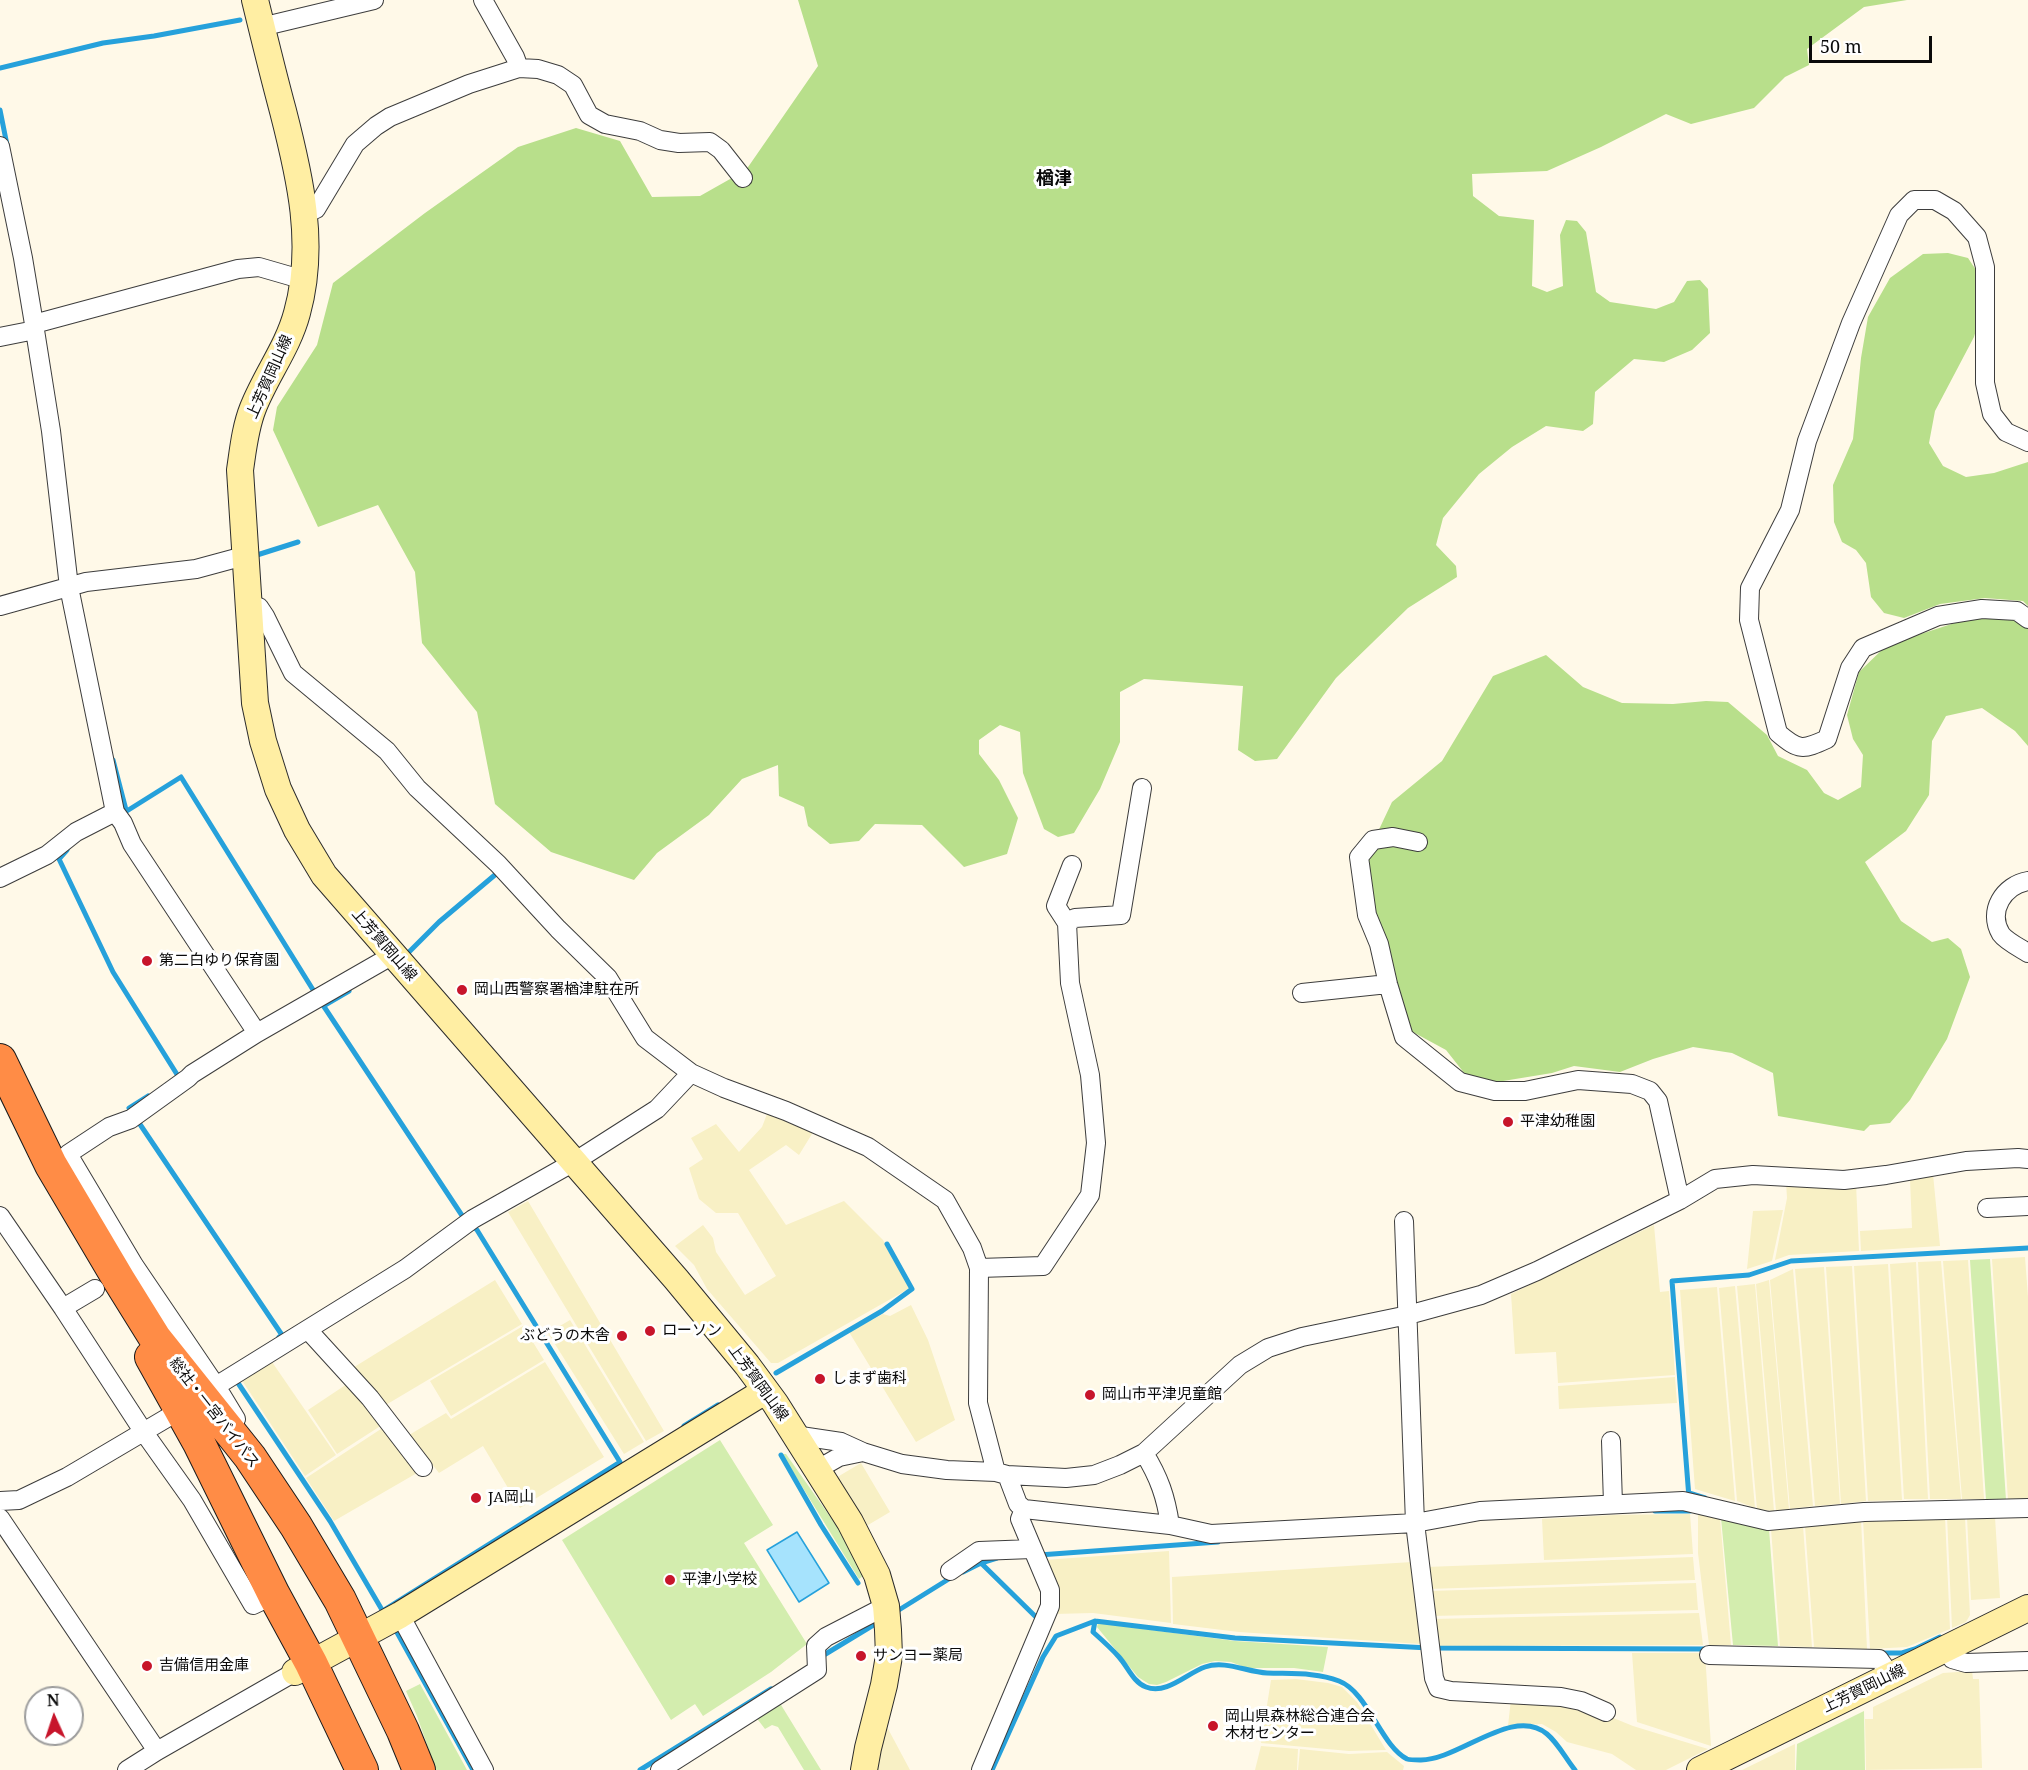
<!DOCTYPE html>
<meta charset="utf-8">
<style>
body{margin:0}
#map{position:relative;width:2028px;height:1770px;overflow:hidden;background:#fff9e8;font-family:"Noto Serif",serif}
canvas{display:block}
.north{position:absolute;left:24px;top:1686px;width:60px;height:60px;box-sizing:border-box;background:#fff;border:2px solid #9d9d9d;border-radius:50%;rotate:357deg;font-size:16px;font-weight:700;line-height:24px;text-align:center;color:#0a0a0a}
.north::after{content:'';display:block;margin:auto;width:21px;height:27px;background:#c7152b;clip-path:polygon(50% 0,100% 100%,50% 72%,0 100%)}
.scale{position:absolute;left:1809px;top:36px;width:123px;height:27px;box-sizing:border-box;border:3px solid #0a0a0a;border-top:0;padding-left:8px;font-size:18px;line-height:21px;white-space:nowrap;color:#0a0a0a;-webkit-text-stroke:4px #fff;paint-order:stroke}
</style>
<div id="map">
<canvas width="2028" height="1770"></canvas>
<div class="north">N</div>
<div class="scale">50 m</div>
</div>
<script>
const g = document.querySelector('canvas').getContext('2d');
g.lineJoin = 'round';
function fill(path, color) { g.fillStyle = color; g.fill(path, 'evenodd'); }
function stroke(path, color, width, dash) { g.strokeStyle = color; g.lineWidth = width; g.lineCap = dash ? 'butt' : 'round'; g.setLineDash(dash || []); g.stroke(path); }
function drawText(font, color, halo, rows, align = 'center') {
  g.font = font + ' "Noto Serif","Noto Sans JP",serif'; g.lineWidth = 6; g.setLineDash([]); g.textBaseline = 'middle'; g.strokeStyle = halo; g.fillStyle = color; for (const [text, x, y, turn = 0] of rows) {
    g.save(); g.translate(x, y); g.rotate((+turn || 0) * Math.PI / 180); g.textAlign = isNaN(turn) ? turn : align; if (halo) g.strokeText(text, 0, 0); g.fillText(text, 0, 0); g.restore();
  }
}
const farmland = new Path2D(`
 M769,1109L815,1129L799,1155L786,1145L749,1170L786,1225L844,1201L883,1240L910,1288L778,1363H771L707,1289L694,1265L675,1246L703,1225L713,1238L716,1252L745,1295L776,1276L738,1213H716L699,1199L689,1168L703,1159L691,1138L716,1124L739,1152L762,1127Z
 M1933,1174L1940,1246L1861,1251L1860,1231L1912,1228L1910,1179Z
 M1786,1182L1856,1183L1859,1251L1789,1255L1775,1260L1787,1198Z
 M528,1201L664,1431L646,1441L508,1212Z
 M1783,1210L1772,1261L1747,1269L1753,1211Z
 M1654,1225L1660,1292L1669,1291L1675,1375L1558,1383L1556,1352L1515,1354L1511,1294Z
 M2025,1257L2028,1297V1499L2008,1500L1992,1259Z
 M1968,1260L1984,1499H1962L1943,1261Z
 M1941,1261L1961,1499H1930L1918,1262Z
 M1916,1262L1928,1499H1904L1890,1264Z
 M1888,1264L1902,1500L1868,1501L1854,1266Z
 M1852,1266L1866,1501L1841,1504L1826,1267Z
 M1824,1267L1840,1504L1815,1506L1795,1269Z
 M1793,1269L1813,1506L1790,1509L1770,1280Z
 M495,1280L522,1324L384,1406L351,1369Z
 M1769,1280L1789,1509L1776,1511L1756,1284Z
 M1755,1284L1774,1511L1757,1509L1737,1286Z
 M1735,1286L1755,1508L1737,1501L1719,1288Z
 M1717,1287L1735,1501L1695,1489L1680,1290Z
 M911,1305L928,1340L955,1420L916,1442L849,1332L883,1314L890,1316Z
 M570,1320L644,1442L624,1454L548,1333Z
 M523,1326L544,1360L451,1416L430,1381Z
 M270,1359L336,1455L305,1476L241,1379Z
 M545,1362L604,1457L520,1508L483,1446L439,1473L409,1435L446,1413L451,1419Z
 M1675,1377L1677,1403L1559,1409L1558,1386Z
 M347,1384L382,1425L337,1454L308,1410Z
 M384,1427L417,1473L334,1521L306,1478Z
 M861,1463L890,1512L863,1528L834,1479Z
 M1698,1512L1720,1518L1731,1645H1709L1698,1553Z
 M1690,1514L1693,1554L1544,1560L1542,1519L1614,1515Z
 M1945,1516L1950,1629L1907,1647L1870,1649L1863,1519Z
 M1947,1516L1965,1517L1970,1615L1966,1622L1952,1628Z
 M1967,1517H1995L2000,1598L1971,1600Z
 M1861,1519L1867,1649L1814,1647L1805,1526Z
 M1803,1526L1812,1647L1780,1646L1771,1529Z
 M1169,1551L1171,1623L1093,1613L1054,1614L1044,1560Z
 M1693,1557L1695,1580L1428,1589L1426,1567Z
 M1412,1562L1421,1644L1239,1632L1173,1624L1172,1577Z
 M1696,1583L1698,1610L1431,1616L1429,1591Z
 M1699,1613L1703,1645L1434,1646L1432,1619Z
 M1632,1653H1705L1711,1746L1637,1722Z
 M1972,1671L1973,1679H1979L1982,1768L1866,1770L1865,1719H1873V1707L1943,1673Z
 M1296,1679L1328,1683L1342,1687L1357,1702L1386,1750L1349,1751L1261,1743L1271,1680Z
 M1511,1699L1584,1706L1633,1726L1708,1749L1666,1770H1636L1612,1754L1567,1742L1556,1732L1542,1724L1508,1726Z
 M886,1725L910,1770H875Z
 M1795,1744V1770H1742Z
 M1261,1746L1298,1749L1297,1770H1255Z
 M1300,1749L1349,1754L1387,1752L1404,1766L1403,1770H1298Z`);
const green = new Path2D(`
 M1990,1259L2006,1500H1986L1970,1260Z
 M720,1440L773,1525L744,1543L807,1644L771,1672L703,1716L695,1704L671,1720L562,1540Z
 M782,1454H786L843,1535L863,1576L859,1579Z
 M1721,1518L1749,1526L1769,1529L1778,1646L1733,1645Z
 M1098,1623L1235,1641L1328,1647L1323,1672L1294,1668H1247L1231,1662L1215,1661L1202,1664L1166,1682L1157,1685L1149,1684L1138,1677L1097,1627Z
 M420,1684L467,1770H436L417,1716L406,1691Z
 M778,1700L821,1770H804L778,1727L772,1725L765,1729L755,1716Z
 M1864,1711L1865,1770H1796L1797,1744Z`);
const forest = new Path2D(`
 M798,0H1907L1864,7L1807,49L1809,65L1785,77L1754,108L1691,124L1666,114L1601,147L1547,171L1472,174L1473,196L1499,216L1534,220L1532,286L1547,292L1563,286L1560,235L1566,220L1577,221L1586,232L1596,292L1610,302L1656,309L1674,302L1687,281L1700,280L1708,289L1710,333L1692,350L1664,362L1634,359L1595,392L1593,424L1583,431L1546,426L1512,447L1479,474L1443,518L1436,545L1456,566L1457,577L1408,608L1336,678L1277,759L1255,761L1238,750L1243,686L1144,679L1120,692V742L1100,789L1074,833L1058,837L1044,829L1023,773L1020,732L1000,725L979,740V754L999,780L1018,818L1007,854L964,867L922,825L875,824L859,841L830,844L808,826L804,807L779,796L778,765L742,779L709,815L657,853L634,880L551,852L495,804L477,712L422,643L415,572L378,505L318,527L273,430L277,407L317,345L333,283L425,213L518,147L576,128L620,141L652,197L700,196L746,170L818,66Z
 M1948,253L1968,258L1978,273L1981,313L1974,337L1935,411L1929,443L1943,466L1966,477L1994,473L2028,462V606L2023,601L1985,598L1940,604L1904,618L1884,613L1871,597L1866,563L1856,550L1842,542L1834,522L1833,485L1853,439L1861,358L1868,317L1890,278L1923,254Z
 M2013,616L2028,627V746L2015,731L1982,708L1946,716L1932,741L1929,795L1906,831L1865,862L1901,921L1932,942L1948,938L1961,949L1970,977L1947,1039L1910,1100L1890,1123L1870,1125L1864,1131L1778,1116L1773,1073L1732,1053L1693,1047L1653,1059L1620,1072L1574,1066L1552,1073L1497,1082L1465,1074L1446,1050L1411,1031L1372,912L1366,857L1392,802L1442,761L1493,676L1546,655L1583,687L1622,703L1673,704L1706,701L1728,702L1767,735L1778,756L1807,770L1824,793L1838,800L1861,787L1863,755L1853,739L1847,715L1859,672L1887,645L1970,618Z`);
const water = new Path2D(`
 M797,1532L829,1583L799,1602L767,1550Z`);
const stream = new Path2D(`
 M0,68L103,43L154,36L240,20
 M0,110L7,145
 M257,555L298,542
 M113,760L126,810
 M122,814L181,777L315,993L463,1217L477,1230L620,1462L384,1610
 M67,850L59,859L113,972L178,1076L176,1078
 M409,952L439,922L496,874
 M325,1005L349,991
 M148,1096L129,1108L282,1335L279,1337
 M776,1373L882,1311L912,1289L887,1244
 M234,1377L330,1521L385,1615
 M684,1426L718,1405
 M781,1455L821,1525L858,1583
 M1689,1493L1705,1498
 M1689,1498L1672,1281L1749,1275L1791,1261L2028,1248
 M1655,1511H1690L1689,1507
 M1039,1555L1218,1542
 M981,1563L997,1558
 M963,1572L981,1563L1039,1620
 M894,1613L952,1577
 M1095,1621L1093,1632C1102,1640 1111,1648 1119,1657C1128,1667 1133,1682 1146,1687C1167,1695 1187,1673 1205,1667C1225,1660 1247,1672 1267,1673C1291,1674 1316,1672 1339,1681C1368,1692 1381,1746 1407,1759C1410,1760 1416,1760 1420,1760C1458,1761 1513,1705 1547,1734C1558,1743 1566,1759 1575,1770
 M394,1627L473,1770
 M1880,1653H1906
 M1902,1653L1915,1649L1940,1637
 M819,1658L880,1621
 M640,1770L771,1689
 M992,1770L1043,1657L1056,1636L1095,1621L1235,1638L1429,1648L1709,1649`);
const street = new Path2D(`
 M261,27L374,0
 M519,68L538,69L558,75L573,85L589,115L605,124L640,131L660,140L679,143L710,142L721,150L743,178
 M0,146L23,258L34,324L51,431L69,587L115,812
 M305,214L316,209L355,144L376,126L390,117L469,84L519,68L515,57L483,0
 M34,324L238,269L259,267L304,280
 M0,337L35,330
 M2028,442L2006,432L1992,414L1985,383V267L1977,237L1954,211L1935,200H1914L1899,215L1851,323L1807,441L1790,510L1750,588L1749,620L1778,733C1799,751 1803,750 1827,739L1850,668L1863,648L1938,616L1982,609L2017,611L2028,619
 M249,604L259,607L265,616L293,673L387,751L417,788L498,864L558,929L608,978L645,1038L691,1073L724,1088L786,1111L868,1147L945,1200L972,1248L979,1268L978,1403L996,1472
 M0,606L86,582L196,569L244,556
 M1418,842L1393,837L1373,840L1359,857L1367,915L1379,944L1388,984L1404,1037L1460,1082L1495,1091H1525L1578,1080L1632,1084L1650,1091L1658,1101L1680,1200
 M0,878L47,855L76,832L115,812L123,823L132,844L257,1033
 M2028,881C2004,885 1987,911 2001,934C2006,941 2020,948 2028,953
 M1067,923L1075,918L1121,915L1142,788
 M1302,993L1388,984
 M1987,1208L2028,1206
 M0,1216L63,1308L143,1431L192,1500L253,1605L274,1595
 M1404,1221L1415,1523L1434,1678L1438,1688L1451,1691L1561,1697L1581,1701L1606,1712
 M979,1268L1043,1266L1090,1195L1096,1143L1090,1075L1070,983L1067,923L1056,906L1072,865
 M63,1308L95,1289
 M308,1330L370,1398L423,1467
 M208,1391L405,1269L473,1219L574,1162L657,1109L691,1073
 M236,1419L216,1386L134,1265L68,1154L109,1127L131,1119L188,1078L192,1074L257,1033L393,955
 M794,1435L841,1442L863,1452L902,1464L947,1470L996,1472L1007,1475L1066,1478L1094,1475L1120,1465L1144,1453L1240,1365L1268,1348L1302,1337L1408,1315L1481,1295L1537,1271L1680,1200L1715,1179L1753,1175L1844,1180L1886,1175L1966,1161L2018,1158L2028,1159
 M1611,1441L1613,1504
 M1144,1453C1159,1477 1166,1497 1170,1525
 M818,1469L839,1457L863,1452
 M1007,1475L1018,1504L1024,1509L1170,1525L1211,1534L1415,1523L1480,1511L1683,1501L1768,1521L1864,1512L2028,1508
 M0,1501L19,1500L67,1477L172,1415
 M0,1518L157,1751
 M950,1571L979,1551L1032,1549
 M400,1615L484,1770
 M1946,1648L1952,1659L1966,1663L2028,1661
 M1709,1655L1879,1659L1891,1676
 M127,1770L157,1751L295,1672
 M660,1770L817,1670L816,1646L826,1637L886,1606
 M981,1770L1050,1606V1590L1020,1519L1024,1509`);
const secondary = new Path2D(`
 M255,0C264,37 273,74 283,111C300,177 316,245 297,313C288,347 266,375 253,408C245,428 243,450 240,470L255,703L263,741L278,789L297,830L324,875L676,1279L747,1365L775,1403L850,1522L877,1575L886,1606L888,1630L889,1656L884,1685L868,1748L864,1770
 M295,1672L400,1615L765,1391
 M1700,1770L2028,1608`);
const highway = new Path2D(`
 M0,1060L51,1165L119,1280L155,1338L250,1457L296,1526L340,1600L403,1731L419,1770
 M151,1357L199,1443L274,1595L311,1663L362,1770`);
const markers = [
 [147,961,6,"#c7152b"],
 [462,990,6,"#c7152b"],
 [1508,1122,6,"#c7152b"],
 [650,1331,6,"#c7152b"],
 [622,1336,6,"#c7152b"],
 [820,1379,6,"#c7152b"],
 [1090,1395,6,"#c7152b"],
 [476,1498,6,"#c7152b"],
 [670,1580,6,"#c7152b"],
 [861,1656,6,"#c7152b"],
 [147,1666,6,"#c7152b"],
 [1213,1726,6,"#c7152b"]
];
const streetNames = [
 ["上芳賀岡山線",270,377,-66],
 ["上芳賀岡山線",384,945,49],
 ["上芳賀岡山線",758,1383,54],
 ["総社・一宮バイパス",214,1413,52],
 ["上芳賀岡山線",1864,1689,-26]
];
const poiNames = [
 ["第二白ゆり保育園",159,961],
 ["岡山西警察署楢津駐在所",474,990],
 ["平津幼稚園",1520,1122],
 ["ローソン",662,1331],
 ["ぶどうの木舎",610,1336,"right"],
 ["しまず歯科",832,1379],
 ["岡山市平津児童館",1102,1395],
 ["JA岡山",488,1498],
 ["平津小学校",682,1580],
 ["サンヨー薬局",873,1656],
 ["吉備信用金庫",159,1666],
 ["岡山県森林総合連合会",1225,1717],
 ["木材センター",1225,1734]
];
const quarterNames = [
 ["楢津",1054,179]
];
fill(farmland, '#f8f0c5');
fill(green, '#d3edae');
fill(forest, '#b8df8b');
fill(water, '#a6e3fd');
stroke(water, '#26a1db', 1.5);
stroke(stream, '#26a1db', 5);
stroke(street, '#3d3d3d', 20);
stroke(secondary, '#2c2c2c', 28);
stroke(highway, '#1b1b1b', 34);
stroke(street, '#fff', 18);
stroke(secondary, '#ffeea3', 26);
stroke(highway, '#ff8c46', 32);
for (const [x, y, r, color] of markers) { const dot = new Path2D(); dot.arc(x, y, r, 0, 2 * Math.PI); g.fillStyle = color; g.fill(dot); stroke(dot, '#fff', 2); }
drawText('15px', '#0a0a0a', '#fff', streetNames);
drawText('15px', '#0a0a0a', '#fff', poiNames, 'left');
drawText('bold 18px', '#0a0a0a', '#fff', quarterNames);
</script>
